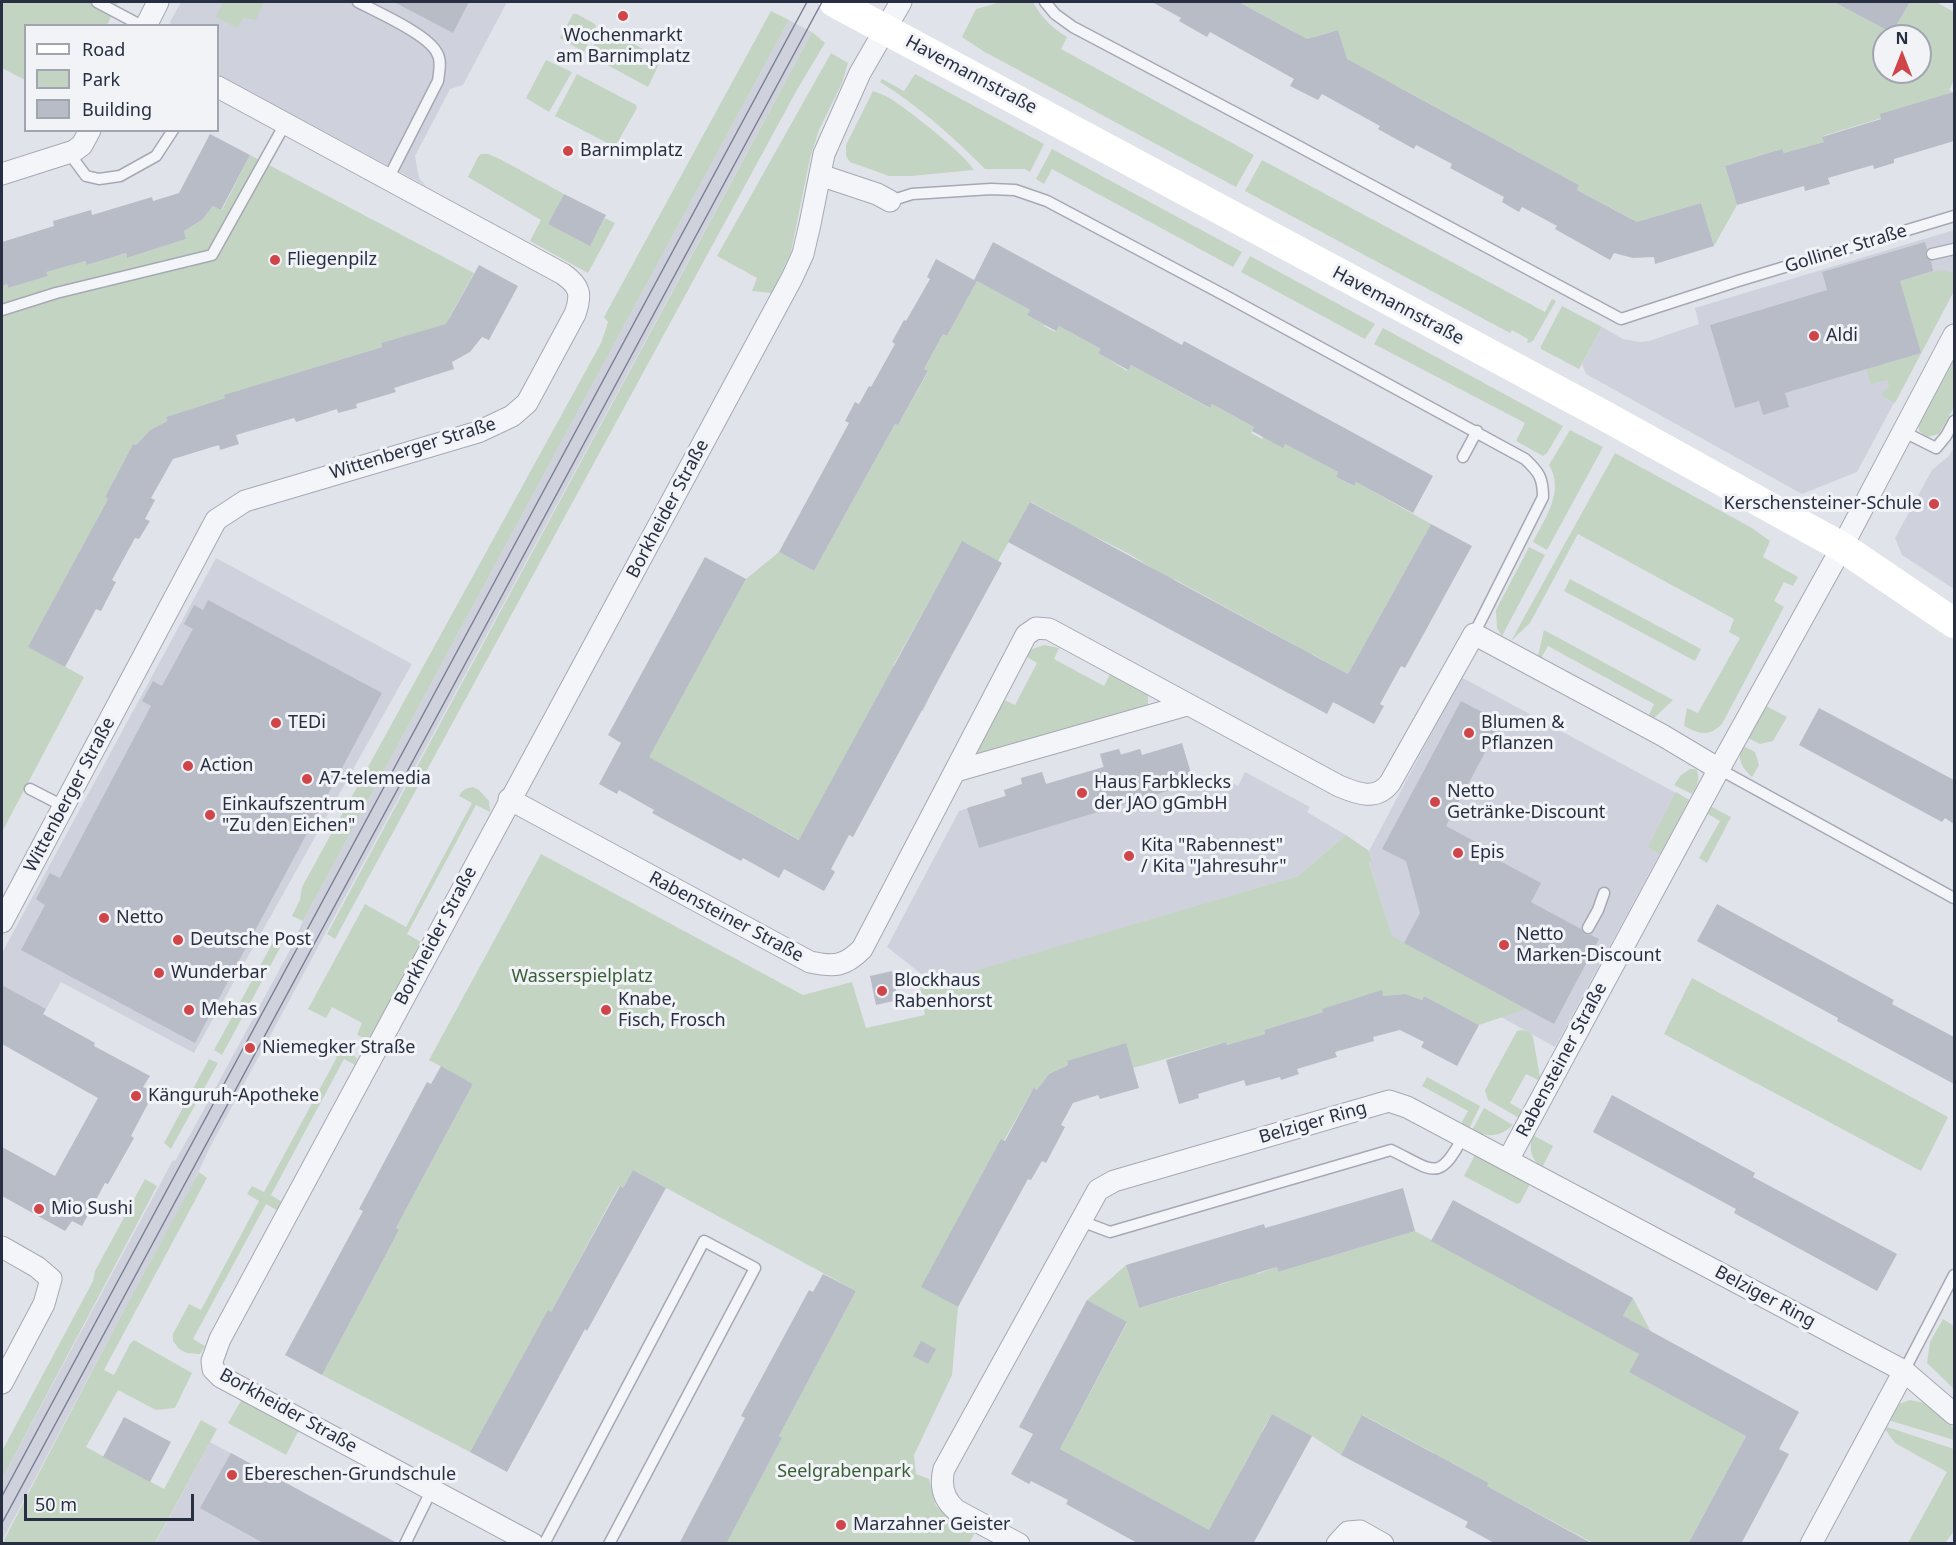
<!DOCTYPE html>
<meta charset="utf-8">
<style>
body{margin:0}
#map{position:relative;width:1956px;height:1545px;overflow:hidden;background:#e1e3ea;font-family:"Noto Sans",sans-serif}
canvas{display:block}
.frame{position:absolute;inset:0;border:3px solid #292f42;pointer-events:none}
.legend{position:absolute;left:24px;top:24px;width:195px;height:108px;box-sizing:border-box;background:#f1f3f7;border:2px solid #a1a5af;margin:0;padding:8px 10px;list-style:none;font-size:18px;color:#292f42}
.legend li{display:flex;align-items:center;gap:12px;height:30px}
.legend b{width:30px;border:2px solid #a1a5af}
.north{position:absolute;left:1872px;top:24px;width:60px;height:60px;box-sizing:border-box;background:#f1f3f7;border:2px solid #a1a5af;border-radius:50%;rotate:0deg;font-size:16px;font-weight:700;line-height:24px;text-align:center;color:#292f42}
.north::after{content:'';display:block;margin:auto;width:21px;height:27px;background:#d04549;clip-path:polygon(50% 0,100% 100%,50% 72%,0 100%)}
.scale{position:absolute;left:24px;top:1494px;width:170px;height:27px;box-sizing:border-box;border:3px solid #292f42;border-top:0;padding-left:8px;font-size:18px;line-height:21px;white-space:nowrap;color:#292f42;-webkit-text-stroke:4px #f1f3f7;paint-order:stroke}
</style>
<div id="map">
<canvas width="1956" height="1545"></canvas>
<div class="frame"></div>
<ul class="legend">
<li><b style="height:8px;background:#fff"></b>Road</li>
<li><b style="height:16px;background:#c4d4c2"></b>Park</li>
<li><b style="height:16px;background:#b8bcc7"></b>Building</li>
</ul>
<div class="north">N</div>
<div class="scale">50 m</div>
</div>
<script>
const g = document.querySelector('canvas').getContext('2d');
g.lineJoin = 'round';
function fill(path, color) { g.fillStyle = color; g.fill(path, 'evenodd'); }
function stroke(path, color, width, dash) { g.strokeStyle = color; g.lineWidth = width; g.lineCap = dash ? 'butt' : 'round'; g.setLineDash(dash || []); g.stroke(path); }
function drawText(font, color, halo, rows, align = 'center') {
  g.font = font + ' "Noto Sans",sans-serif'; g.lineWidth = 6; g.setLineDash([]); g.textBaseline = 'middle'; g.strokeStyle = halo; g.fillStyle = color; for (const [text, x, y, turn = 0] of rows) {
    g.save(); g.translate(x, y); g.rotate((+turn || 0) * Math.PI / 180); g.textAlign = isNaN(turn) ? turn : align; if (halo) g.strokeText(text, 0, 0); g.fillText(text, 0, 0); g.restore();
  }
}
const built = new Path2D(`
 M181,2H507L463,85L450,89L415,156L419,178L426,186L218,75V26L171,25L170,22Z
 M789,20L812,32L210,1147L189,1192L114,1329L2,1541V1479L173,1160L175,1161L190,1135L290,950L303,921Z
 M1954,230V291L1857,472L1802,494L1586,374L1582,364L1602,327L1623,339L1640,342L1649,341L1699,324L1695,308Z
 M1954,447V589L1902,555L1895,538L1932,470L1949,456Z
 M216,558L412,664L194,1053L61,982L46,1009L2,985V953Z
 M1461,677L1689,800L1555,1047L1407,965L1401,966L1369,863L1372,859L1369,851Z
 M1119,749L1121,754L1140,749L1142,755L1193,780L1217,774L1238,786L1245,772L1310,807L1307,812L1346,835L1298,876L934,984L887,947L959,811L1005,796L1004,790L1022,784L1021,778L1042,772L1046,784L1103,767L1100,754Z
 M210,1442L398,1543L155,1544Z`);
const green = new Path2D(`
 M2,2H118L107,25L26,26L25,80L2,68Z
 M223,2H264L256,20L244,18L237,28L216,17Z
 M1001,2H1033C1041,17 1052,28 1067,37L1061,49L1254,155L1236,187L983,51L962,37L976,9Z
 M1239,2H1834L1892,33L1910,2H1936L1954,12V80L1949,90L1952,92L1947,98L1823,136L1824,142L1784,153L1782,149L1725,166L1737,205L1714,246L1701,203L1644,220L1643,224L1636,225L1632,219L1577,190L1579,185L1399,87L1344,62L1346,57L1338,30L1313,37L1309,44L1291,30ZM1884,36H1920V72H1884Z
 M771,11L789,20L303,921L292,916L300,900L302,887L601,343L608,322L604,317Z
 M573,14H577L595,24L596,27L584,52L560,38Z
 M606,28L655,56L659,64L648,87L589,55L602,29Z
 M812,32L825,43L798,88L335,939L327,934Z
 M831,53L848,63L842,83L819,130L810,158L791,252L772,293L752,291L757,278L717,256Z
 M546,60L572,72L549,112L526,98Z
 M577,74L636,105L637,108L615,147L555,116Z
 M915,74L1044,144L1030,172L1025,169H985C953,137 919,106 880,82L882,79L904,91Z
 M873,91C877,93 882,94 886,96C903,105 966,155 974,170L911,176H889L850,162L846,156V145Z
 M1052,149L1242,252L1233,267L1052,169L1044,184L1036,179Z
 M481,154H488L498,158L564,194L549,224L590,245L605,218L615,223L588,273L530,241L541,220L468,177L478,157Z
 M250,155L474,273L449,318V326H441L381,343L382,347L264,383L225,398L166,417L167,421L150,430L136,445L133,444L105,497L108,499L29,647L84,677L2,832V286L7,284L8,288L47,276L45,269L85,261L87,265L126,253L127,258L186,239L184,231L202,220L213,206L222,210Z
 M1262,160L1545,312L1552,299L1556,301L1533,341L1529,343L1527,342L1528,339L1512,330L1510,333L1245,191Z
 M1250,256L1375,324L1365,339L1241,272Z
 M1940,270L1950,272L1954,275V291L1895,403L1881,395L1889,386L1887,380L1871,384L1866,369L1921,353L1865,291Z
 M977,281L1030,310L1027,315L1045,325L1044,326L1055,332L1059,326L1101,349L1099,353L1127,371L1131,365L1209,408L1212,404L1254,427L1251,433L1262,439L1263,437L1285,444L1338,472L1336,477L1353,486L1356,482L1431,524L1348,674L1312,654L1309,658L1293,644L1174,579L1172,582C1140,558 1102,538 1064,524L1066,521L1031,502L998,561L962,542L893,666L934,688L923,711L883,689L800,840L648,757L746,579L779,552L814,571L895,424L898,425L928,372L924,369L943,334L947,336Z
 M1562,306L1602,327L1579,369L1541,349V346Z
 M1383,328L1563,426L1547,453L1543,456L1516,441L1525,423L1374,344Z
 M1954,355V407L1939,434L1927,437L1919,431L1918,423Z
 M1570,430L1603,447L1547,550L1533,542C1545,518 1565,491 1549,465Z
 M1615,453L1752,528L1770,541L1763,557L1798,577L1793,586L1784,582L1774,601L1784,607L1722,724C1709,737 1699,734 1684,726L1687,708L1698,713L1740,638L1729,632L1734,619L1578,534L1530,623L1511,641Z
 M1529,547L1545,555L1502,636L1497,628L1496,610Z
 M1570,579L1701,649L1695,661L1564,591Z
 M1544,630L1673,700L1653,719L1648,717L1654,704L1548,646L1541,658L1538,656Z
 M1044,645L1059,648L1054,659L1104,686L1110,674L1148,694V706L976,756L975,752L1002,699L1015,705L1037,663L1025,656L1032,649Z
 M1764,705L1787,717L1773,741L1760,744L1746,737Z
 M1742,745L1755,752L1759,765L1752,777C1741,767 1737,759 1742,745Z
 M1690,769H1696C1701,779 1697,785 1692,794L1674,785L1681,775Z
 M473,787L479,790L489,801L490,812L476,805L407,934L421,942L369,1040L357,1035L362,1023L332,1007L326,1018L308,1009L365,904L406,927L472,803L459,796C462,790 466,788 473,787Z
 M1676,792L1689,800L1660,854L1648,847Z
 M1710,806L1731,817L1707,863L1699,858L1720,821L1706,813Z
 M1346,835L1369,851L1372,860L1369,863L1392,936L1526,1009L1479,1025L1424,996L1422,1000L1405,994L1383,996L1381,991L1323,1009V1012L1264,1030L1265,1034L1227,1045L1226,1042L1133,1068L1067,1061L1068,1065L1049,1074L1037,1090L1034,1087L922,1287L958,1307L952,1375L914,1455L916,1474L929,1479L936,1506L975,1533L969,1543H726L782,1438L779,1436L856,1291L633,1170L623,1188L619,1186L551,1312L548,1311L470,1452L322,1375L399,1230L396,1228L473,1084L429,1060L541,854L803,995L852,982L866,1028L925,1015L920,987L1298,876Z
 M283,933L287,935L222,1055L214,1050L272,944L276,945Z
 M1692,978L1948,1117L1921,1171L1664,1034Z
 M1522,1030L1530,1032L1533,1037L1540,1077L1538,1080L1526,1074L1510,1103L1522,1110L1519,1118L1488,1100L1485,1090L1517,1031Z
 M339,1044L349,1049L357,1059L355,1065L344,1059L271,1195L282,1202L278,1211L266,1204L193,1339L205,1346L200,1354L187,1353L179,1349L173,1341V1334L189,1304L201,1310L259,1201L247,1194L252,1186L264,1192L337,1057L327,1051L329,1046Z
 M209,1059L218,1063L171,1149L164,1143Z
 M1427,1077L1480,1106L1469,1129L1461,1124L1468,1111L1422,1086Z
 M1484,1108L1513,1125C1500,1137 1488,1138 1472,1130Z
 M1533,1135L1553,1146L1542,1168C1531,1159 1528,1149 1533,1135Z
 M1475,1155L1530,1184L1520,1203L1517,1204L1464,1176Z
 M199,1172L207,1178L104,1370L114,1375L130,1344L134,1340L192,1373L175,1408L156,1410L118,1390L86,1447L164,1489L201,1420L217,1429L210,1442L155,1543L2,1544L114,1329Z
 M145,1179L157,1186L2,1479V1451L93,1281L95,1271Z
 M1415,1231L1611,1338L1633,1298L1651,1332L1629,1372L1748,1432L1688,1544L1593,1543L1487,1486L1489,1483L1452,1463L1450,1466L1433,1457L1434,1453L1363,1415L1341,1455L1312,1436L1272,1414L1262,1431L1266,1433L1255,1452L1252,1451L1243,1467L1246,1469C1230,1489 1222,1508 1212,1532L1060,1449L1127,1323L1087,1300L1126,1265L1139,1308L1198,1291L1217,1280L1219,1285L1236,1279V1275L1255,1269L1257,1274L1277,1267L1278,1272Z
 M1943,1319L1954,1326V1389L1927,1363L1930,1342Z
 M242,1399L299,1430L286,1455L228,1423Z
 M1910,1400L1924,1403L1954,1428V1440L1888,1420L1896,1405Z
 M1887,1427L1954,1449V1531L1945,1543H1908L1947,1472L1895,1443L1884,1428Z`);
const building = new Path2D(`
 M394,2H469L453,33Z
 M1152,2H1239L1307,39L1338,30L1347,59L1579,185L1577,190L1637,222L1701,203L1714,246L1655,264L1654,257L1633,258L1614,253L1610,260L1555,229L1557,226L1522,207L1519,212L1502,202L1504,197L1450,168L1452,164L1416,145L1414,149L1378,129L1380,126L1322,94L1318,100L1290,86L1294,79L1210,32L1207,37L1179,21L1181,18Z
 M1834,2H1910L1892,33Z
 M1954,92V141L1894,159V163L1874,169L1873,165L1828,178L1830,184L1805,191L1804,186L1737,205L1725,166L1782,149L1784,153L1824,142L1822,137L1881,119L1880,114Z
 M210,134L250,155L221,210L213,206L202,220L184,231L186,239L127,258L126,253L87,265L85,261L46,272L48,276L8,288L7,284L2,286V242L54,226L53,221L91,210L92,215L152,197L153,201L179,193Z
 M564,194L606,215L590,246L548,224Z
 M993,242L1182,345L1184,341L1433,476L1413,513L1356,482L1354,486L1336,477L1338,472L1285,444L1283,448L1252,431L1254,427L1212,404L1210,408L1131,365L1128,370L1098,353L1101,349L1059,326L1056,331L1027,315L1030,310L977,281L947,336L943,334L924,369L928,371L898,425L895,424L814,571L779,552L849,423L845,421L855,402L859,404L869,386L871,387L895,344L892,342L904,320L906,321L930,279L927,277L936,259L974,280Z
 M1925,242L1927,249L1925,256L1931,261L1933,271L1900,281L1921,353L1785,393L1789,407L1763,415L1759,401L1735,408L1710,325L1827,290L1822,272Z
 M479,265L518,286L489,340L482,337L470,352L452,362L454,369L394,388L396,392L356,404L357,408L338,413L337,409L296,422L294,418L236,435L239,444L220,450L219,445L173,459L151,498L155,500L145,519L150,521L139,539L135,538L112,580L116,582L101,611L96,609L65,667L28,647L108,499L105,497L133,444L136,445L150,430L167,421L166,417L225,398L224,395L382,347L381,343L446,324Z
 M1030,502L1348,674L1431,524L1472,546L1405,668L1401,666L1380,704L1384,706L1374,724L1333,702L1327,714L1008,542Z
 M962,541L1002,563L853,837L849,835L831,869L835,872L824,891L784,869L779,878L743,858L741,861L652,813L654,810L619,790L617,794L599,784L621,743L608,735L705,557L746,579L649,757L799,840Z
 M208,600L382,693L195,1043L21,950L45,905L36,899L50,873L60,878L151,706L142,701L153,681L162,686L193,629L184,624L194,605L203,610Z
 M1461,701L1501,722L1446,826L1487,848L1485,853L1541,883L1531,902L1581,929L1585,935H1591L1599,939L1554,1024L1404,943L1420,913L1406,861L1382,849Z
 M1819,708L1954,780V824L1945,818L1942,822L1799,745Z
 M1182,743L1194,783L979,848L967,808L1006,796L1004,790L1022,784L1021,778L1042,772L1046,784L1104,767L1100,754L1119,749L1121,755L1140,749L1142,755Z
 M1717,904L1894,1000L1892,1004L1954,1037V1084L1837,1021L1838,1018L1697,941Z
 M892,971L898,1000L876,1005L870,976Z
 M2,985L46,1009L43,1014L95,1043L94,1046L150,1076L143,1087L154,1092L131,1136L134,1138L108,1184L105,1183L82,1226L72,1221L65,1231L2,1196V1147L55,1176L98,1098L2,1044Z
 M1382,990L1383,996L1405,994L1422,1000L1424,996L1479,1025L1457,1066L1421,1047L1424,1042L1400,1030L1373,1037L1374,1041L1335,1052L1337,1057L1297,1069L1299,1074L1281,1080L1280,1077L1246,1086L1244,1080L1198,1094L1199,1098L1179,1104L1166,1060L1226,1042L1227,1045L1265,1034L1264,1030L1323,1012L1322,1009Z
 M1126,1043L1139,1088L1100,1099L1098,1095L1073,1103L1061,1125L1065,1127L1046,1163L1042,1161L1031,1180L1028,1179L958,1307L921,1287L1001,1139L1005,1141L1034,1087L1037,1090L1049,1074L1068,1065L1067,1061Z
 M441,1066L473,1084L396,1228L399,1230L322,1375L285,1355L363,1211L359,1209L427,1082L431,1084Z
 M1612,1095L1755,1173L1753,1177L1897,1254L1877,1291L1734,1213L1736,1209L1593,1132Z
 M633,1170L666,1188L587,1331L585,1329L507,1472L470,1452L548,1310L551,1312L620,1186L623,1188Z
 M1403,1188L1415,1231L1278,1272L1277,1267L1139,1308L1126,1265L1264,1224L1265,1228Z
 M1453,1200L1633,1298L1623,1316L1799,1412L1779,1449L1789,1454L1741,1544H1688L1746,1436L1629,1372L1639,1354L1431,1241Z
 M823,1274L856,1291L779,1436L782,1438L726,1544H679L745,1418L741,1416L809,1290L813,1292Z
 M1087,1300L1127,1322L1060,1449L1209,1530L1272,1414L1312,1436L1253,1544H1139L1066,1504L1068,1500L1031,1481L1029,1484L1011,1474L1033,1434L1019,1427Z
 M921,1341L936,1349L928,1364L913,1356Z
 M1362,1415L1489,1483L1487,1486L1593,1544H1496L1465,1527L1468,1522L1341,1455Z
 M124,1417L171,1442L150,1482L103,1457Z
 M231,1453L398,1544H265L200,1508Z`);
const service = new Path2D(`
 M97,2L142,26
 M358,2C377,12 429,35 437,53C442,61 439,72 438,81L388,179
 M1045,2L1055,14L1073,27L1270,131L1621,319L1738,281L1954,216
 M69,153L86,176L99,179L120,176L156,156L173,130
 M890,201L912,194L991,189L1015,190L1047,201L1224,295L1525,459C1539,472 1543,478 1543,497L1474,634
 M1932,254L1954,249
 M2,310L56,293L212,255L285,124
 M1902,431L1936,448L1946,436L1954,421
 M1463,457L1477,431
 M1719,769L1954,898
 M30,789L65,807
 M1588,928L1598,910L1604,893
 M1081,1221L1110,1232L1391,1150C1433,1170 1438,1184 1463,1137
 M1904,1371L1954,1275
 M405,1544L432,1489
 M544,1544L704,1241L755,1268L609,1544`);
const minor = new Path2D(`
 M146,26L158,2
 M2,174L74,151L82,145L90,130
 M820,175L877,194L890,201
 M956,771L1187,705
 M509,799L810,962C834,967 844,967 862,949L1026,635L1036,628L1049,629L1339,786C1358,794 1376,801 1390,783L1474,634L1662,735L1719,769
 M2,922L216,520L245,501L478,432L512,416L527,403L575,314C582,294 580,286 563,274L218,87
 M1508,1160L1719,769L1842,547L1954,335
 M2,1247L37,1267L51,1279L44,1304L2,1383
 M533,1544L221,1377L213,1369L212,1361L220,1339L792,278L803,254L810,224L824,154L860,73L901,2
 M1019,1544L956,1510C943,1499 940,1485 944,1469L1098,1190L1114,1181L1389,1101L1407,1107L1904,1371L1954,1414
 M1337,1544L1348,1532L1360,1531L1383,1544
 M1811,1544L1904,1371`);
const secondary = new Path2D(`
 M834,2L1605,416L1800,524L1842,547L1954,623`);
const tram = new Path2D(`
 M2,1496L807,2
 M2,1523L822,2`);
const markers = [
 [623,16,6,"#d04549"],
 [568,151,6,"#d04549"],
 [275,260,6,"#d04549"],
 [1814,336,6,"#d04549"],
 [1934,504,6,"#d04549"],
 [276,723,6,"#d04549"],
 [1469,733,6,"#d04549"],
 [188,766,6,"#d04549"],
 [307,779,6,"#d04549"],
 [1082,793,6,"#d04549"],
 [1435,802,6,"#d04549"],
 [210,815,6,"#d04549"],
 [1458,853,6,"#d04549"],
 [1129,856,6,"#d04549"],
 [104,918,6,"#d04549"],
 [178,940,6,"#d04549"],
 [1504,945,6,"#d04549"],
 [159,973,6,"#d04549"],
 [882,991,6,"#d04549"],
 [189,1010,6,"#d04549"],
 [606,1010,6,"#d04549"],
 [250,1048,6,"#d04549"],
 [136,1096,6,"#d04549"],
 [39,1209,6,"#d04549"],
 [232,1475,6,"#d04549"],
 [841,1525,6,"#d04549"]
];
const poiNames = [
 ["Wochenmarkt",623,36,"center"],
 ["am Barnimplatz",623,57,"center"],
 ["Barnimplatz",580,151],
 ["Fliegenpilz",287,260],
 ["Aldi",1826,336],
 ["Kerschensteiner-Schule",1922,504,"right"],
 ["TEDi",288,723],
 ["Blumen &",1481,723],
 ["Pflanzen",1481,744],
 ["Action",200,766],
 ["A7-telemedia",319,779],
 ["Haus Farbklecks",1094,783],
 ["der JAO gGmbH",1094,804],
 ["Netto",1447,792],
 ["Getränke-Discount",1447,813],
 ["Einkaufszentrum",222,805],
 ["\"Zu den Eichen\"",222,826],
 ["Kita \"Rabennest\"",1141,846],
 ["/ Kita \"Jahresuhr\"",1141,867],
 ["Epis",1470,853],
 ["Netto",116,918],
 ["Netto",1516,935],
 ["Marken-Discount",1516,956],
 ["Deutsche Post",190,940],
 ["Wunderbar",171,973],
 ["Blockhaus",894,981],
 ["Rabenhorst",894,1002],
 ["Knabe,",618,1000],
 ["Fisch, Frosch",618,1021],
 ["Mehas",201,1010],
 ["Niemegker Straße",262,1048],
 ["Känguruh-Apotheke",148,1096],
 ["Mio Sushi",51,1209],
 ["Ebereschen-Grundschule",244,1475],
 ["Marzahner Geister",853,1525]
];
const streetNames = [
 ["Havemannstraße",971,75,28],
 ["Golliner Straße",1846,249,-17],
 ["Havemannstraße",1398,306,28],
 ["Wittenberger Straße",413,449,-17],
 ["Borkheider Straße",668,509,-62],
 ["Wittenberger Straße",70,795,-62],
 ["Rabensteiner Straße",726,917,28],
 ["Borkheider Straße",436,936,-62],
 ["Rabensteiner Straße",1562,1060,-62],
 ["Belziger Ring",1313,1123,-16],
 ["Belziger Ring",1765,1297,28],
 ["Borkheider Straße",288,1411,29]
];
const parkNames = [
 ["Wasserspielplatz",582,977],
 ["Seelgrabenpark",844,1472]
];
fill(built, '#cfd2dc');
fill(green, '#c4d4c2');
fill(building, '#b8bcc7');
stroke(service, '#a6a9b4', 13);
stroke(minor, '#a6a9b4', 23);
stroke(service, '#f4f5f8', 10);
stroke(minor, '#f4f5f8', 21);
stroke(secondary, '#fff', 30);
stroke(tram, '#7a8194', 1.5);
for (const [x, y, r, color] of markers) { const dot = new Path2D(); dot.arc(x, y, r, 0, 2 * Math.PI); g.fillStyle = color; g.fill(dot); stroke(dot, '#f1f3f7', 2); }
drawText('18px', '#292f42', '#f1f3f7', poiNames, 'left');
drawText('18px', '#292f42', '#f1f3f7', streetNames);
drawText('18px', '#395e36', '#f1f3f7', parkNames);
</script>
